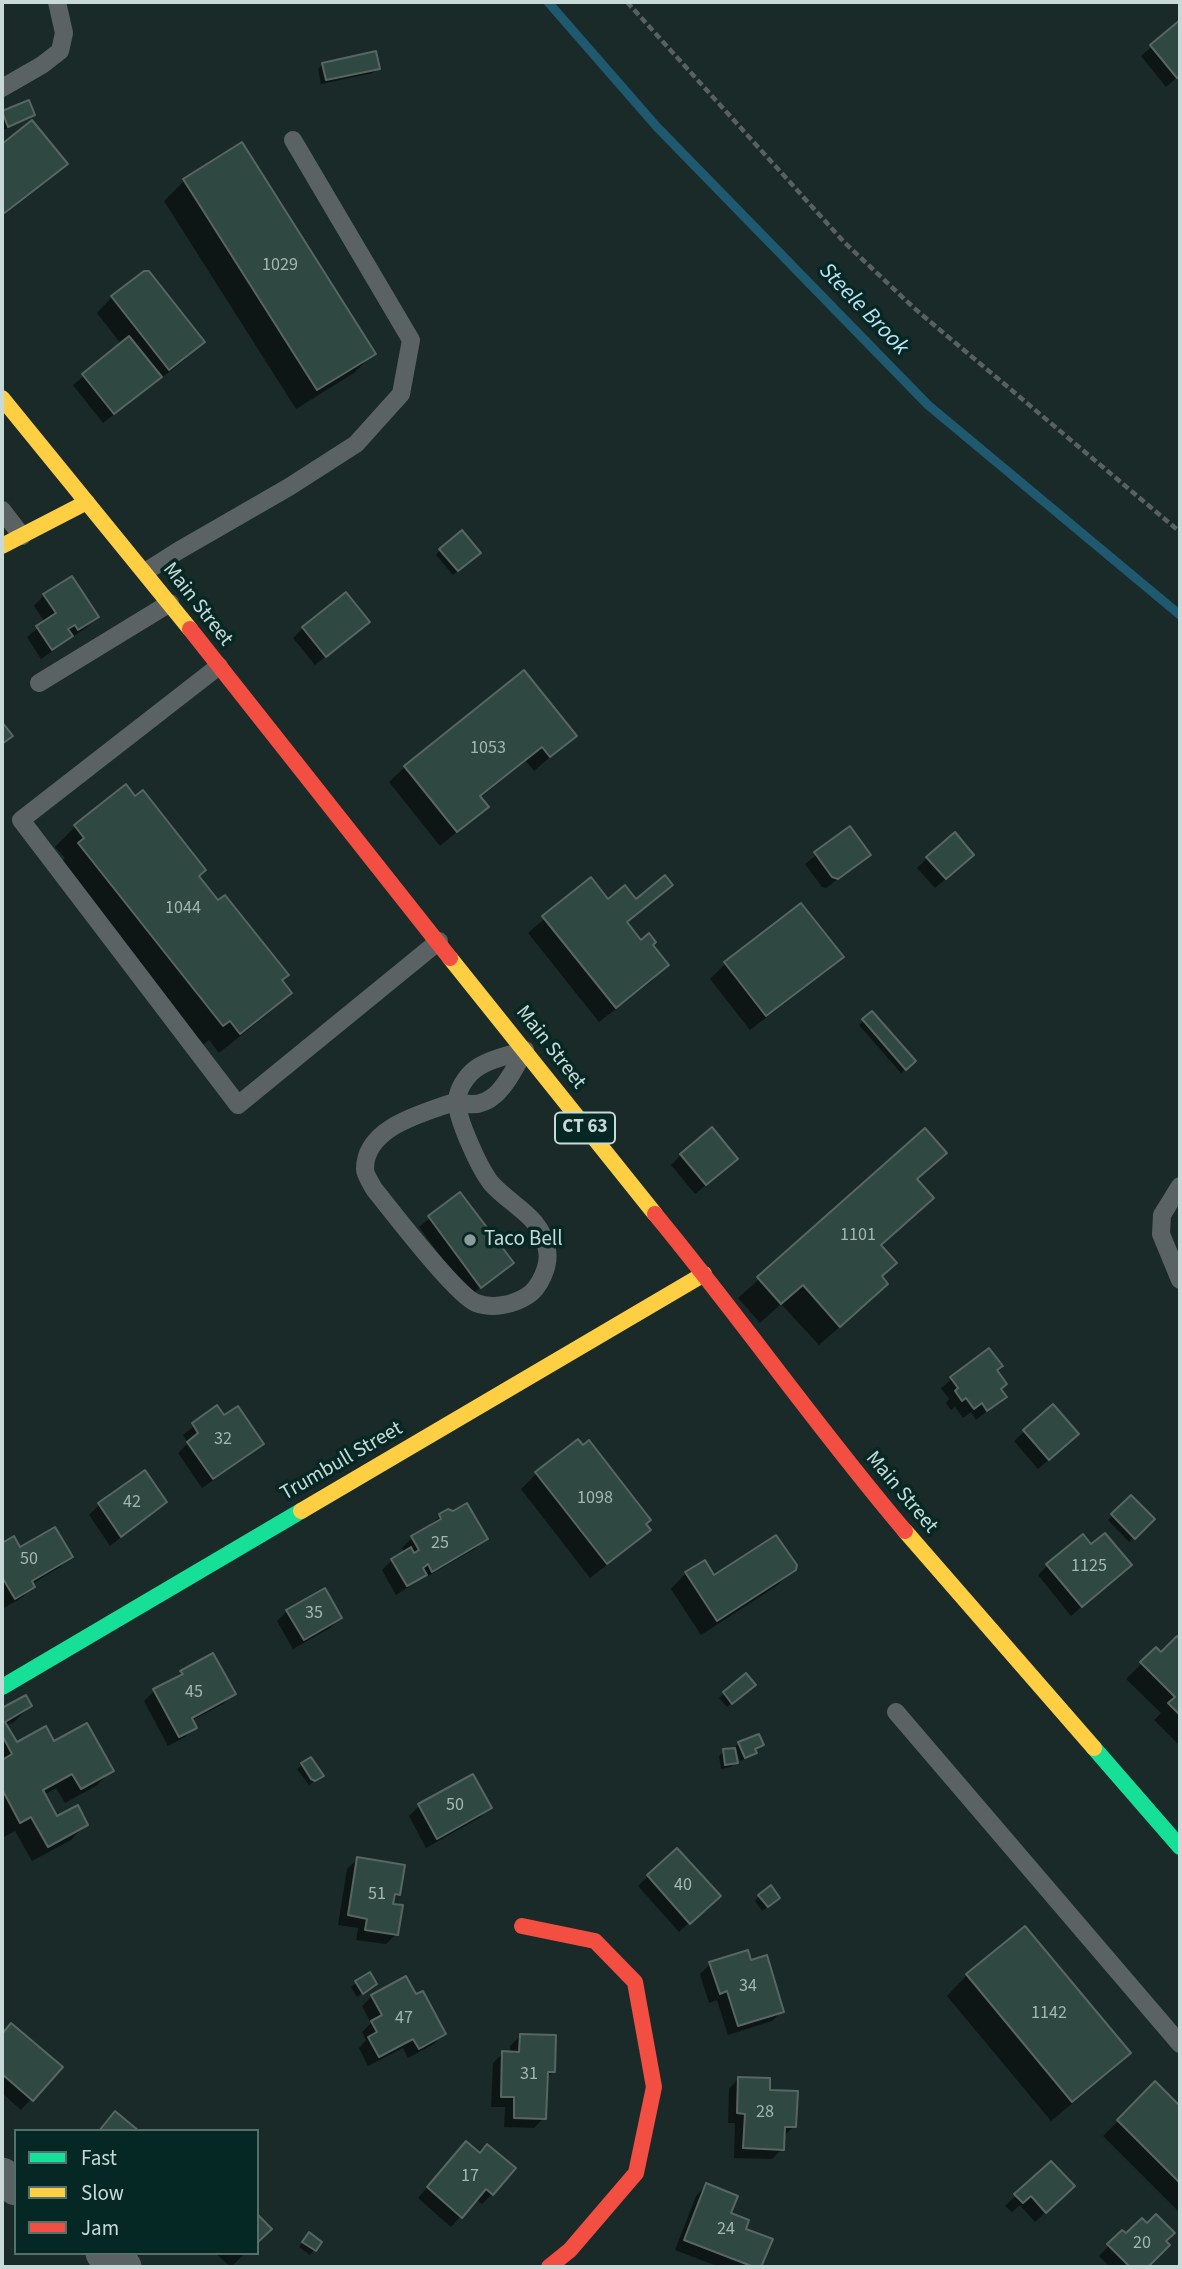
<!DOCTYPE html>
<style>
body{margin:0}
#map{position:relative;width:1182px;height:2269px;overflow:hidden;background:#192a28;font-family:"Source Sans 3",sans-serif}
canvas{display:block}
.frame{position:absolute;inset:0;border:4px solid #c8dad7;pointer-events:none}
.legend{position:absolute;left:14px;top:2129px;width:245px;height:126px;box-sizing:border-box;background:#062824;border:2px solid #546f6c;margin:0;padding:9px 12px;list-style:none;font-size:21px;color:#c8dad7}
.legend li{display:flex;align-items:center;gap:14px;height:35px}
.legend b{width:35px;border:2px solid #546f6c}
</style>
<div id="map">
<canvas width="1182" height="2269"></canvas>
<div class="frame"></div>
<ul class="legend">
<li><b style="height:9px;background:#16e098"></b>Fast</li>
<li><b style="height:9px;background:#ffcf43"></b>Slow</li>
<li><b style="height:9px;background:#f24e42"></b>Jam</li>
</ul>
</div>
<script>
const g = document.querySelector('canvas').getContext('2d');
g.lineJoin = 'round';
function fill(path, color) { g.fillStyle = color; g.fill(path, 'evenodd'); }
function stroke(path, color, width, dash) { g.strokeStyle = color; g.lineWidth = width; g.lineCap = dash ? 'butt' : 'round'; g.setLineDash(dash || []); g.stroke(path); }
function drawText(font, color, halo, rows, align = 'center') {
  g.font = font + ' "Source Sans 3",sans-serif'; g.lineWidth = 7; g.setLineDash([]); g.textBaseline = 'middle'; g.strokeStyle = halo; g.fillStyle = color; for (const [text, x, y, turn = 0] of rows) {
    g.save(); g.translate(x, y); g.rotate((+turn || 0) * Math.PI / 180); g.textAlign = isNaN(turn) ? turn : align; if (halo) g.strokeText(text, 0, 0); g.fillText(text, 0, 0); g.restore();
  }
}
const shadow = new Path2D(`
 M1180,22V78L1179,76L1166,87L1141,56Z
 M323,64L378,68L373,73L321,84L318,69Z
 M28,102L33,115L29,119L3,130L2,114Z
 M32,122L65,164L50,179L2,217V146Z
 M184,181L374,353L354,373L296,409L164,201Z
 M112,297L202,342L187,358L103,423L73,385L122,345L97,313Z
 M440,550L474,557L453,575L436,555Z
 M44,595L97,617L87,627L41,659L27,637L45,622L34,606Z
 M368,622L315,665L293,638L303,628Z
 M524,673L574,736L534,771L526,761L480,798L487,807L440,846L389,782L405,767Z
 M126,787L289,993L269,1013L219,1053L209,1040L202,1045L59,864L65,858L55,847L75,827Z
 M850,828L869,855L826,888L822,887L805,864Z
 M927,858L962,865L935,888L917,868Z
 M590,879L608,901H635L671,885L626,924L641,942L651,945L667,965L652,981L599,1022L528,933Z
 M801,905L841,957L826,972L750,1030L710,979L725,964Z
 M872,1014L914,1061L901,1073L859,1025Z
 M925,1131L924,1173L916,1180L880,1246V1277L866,1304L819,1345L781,1304L760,1323L738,1298Z
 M681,1155L726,1169L695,1194L671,1165Z
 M459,1194L511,1263L470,1296L419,1227Z
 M988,1350L999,1389L1004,1397L976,1420L971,1412L963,1418L955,1407L951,1410L946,1403L949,1399L941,1388Z
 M1053,1406L1067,1444L1038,1469L1014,1441Z
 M217,1408L224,1418L261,1444L251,1454L202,1488L178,1453L188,1443L183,1435Z
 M578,1441L648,1530L633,1545L590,1578L521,1489L536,1474Z
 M145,1473L165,1502L110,1546L89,1515L99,1505Z
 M1131,1497L1153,1519L1129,1542L1108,1520Z
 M448,1511L486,1539L475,1549L421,1580V1579L396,1595L382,1570L392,1560L405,1553L402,1548L412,1538Z
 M13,1538L20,1550L70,1557L60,1567L32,1584L33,1586L23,1597L4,1608L2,1604V1545Z
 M1048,1565H1130L1071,1616L1038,1575Z
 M794,1569L778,1585L701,1635L671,1589L686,1573L714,1577Z
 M287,1611L340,1618L330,1628L293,1649L277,1621Z
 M1177,1639L1180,1642V1746L1154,1720L1161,1713L1126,1679L1156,1649L1161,1654Z
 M181,1672L233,1694L223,1704L191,1721L195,1727L185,1737L168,1746L144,1701L154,1691L172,1682Z
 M746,1675L749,1689L727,1707L719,1698Z
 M25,1697L30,1706L14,1722L6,1726L16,1745L54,1743L111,1771L96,1786L65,1803L56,1788L44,1795L57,1818L86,1824L71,1840L32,1861L15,1831L4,1837L2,1832V1710Z
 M739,1743L761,1745L750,1757L740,1761L735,1748Z
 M724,1751L736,1762L731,1767L721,1769L719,1756Z
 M311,1759L321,1776L309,1785L297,1769Z
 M472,1776L489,1808L479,1818L426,1848L409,1816L419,1806Z
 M358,1859L399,1894L392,1901L391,1905L396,1934L386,1944L356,1940L358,1928L338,1925L347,1869Z
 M648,1876L708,1906L679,1932L638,1886Z
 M759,1896L773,1903L762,1911L755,1901Z
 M1025,1928L1129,2053L1109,2073L1051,2121L947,1996L967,1975Z
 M749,1962L782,2011L772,2021L728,2035L717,2000L709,2003L700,1974L710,1964Z
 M369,1974L375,1984L357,1997L351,1987Z
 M372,1996L415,1997L444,2033L434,2044L408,2058L403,2048L368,2066L359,2048L366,2040L362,2032L371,2023L362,2006Z
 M11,2025L60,2067L21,2110L2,2093V2034Z
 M520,2036L553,2071L546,2079L544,2118L534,2128L504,2127L505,2107H491L493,2063L503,2053H510V2046Z
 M739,2078L768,2092L794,2126L784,2136L782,2149L772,2159L734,2158L735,2123H728L729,2089Z
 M1155,2084L1180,2109V2213L1103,2136Z
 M456,2154L492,2194L482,2204L476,2199L451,2227L418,2198Z
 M1051,2163L1063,2196L1035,2222L1020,2205L1012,2212L1005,2206Z
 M706,2185L743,2230L770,2240L760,2267H719L675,2250L696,2196Z
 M1122,2232L1126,2236L1164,2241L1168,2245L1146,2267H1110L1099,2256Z
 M305,2239L320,2242L310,2255L299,2247Z
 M215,2253H245L231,2267Z`);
const stream = new Path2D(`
 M548,2L657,127L928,405L1180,615`);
const building = new Path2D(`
 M1180,20V75L1177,78L1150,45Z
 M376,51L380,69L326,80L322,63Z
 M29,100L35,115L8,127L2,111Z
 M32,120L68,164L2,215V144Z
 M242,142L376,354L317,390L183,179Z
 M144,271H149L205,342L169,370L111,296Z
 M129,336L162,377L114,414L82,374Z
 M462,530L481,553L458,571L439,549Z
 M72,576L99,617L78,630L75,625L68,629L73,636L52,650L36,626L56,613L43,594Z
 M346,592L370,622L326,657L302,627Z
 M524,670L577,736L550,757L542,747L480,796L489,807L457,832L404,766Z
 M2,722L13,736L2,744Z
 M126,784L135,796L143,790L206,870L199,876L218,900L225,895L289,975L282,980L292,993L240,1034L230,1021L223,1026L78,843L84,838L74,825Z
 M850,826L871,855L838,879L832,877L814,852Z
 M955,832L974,855L946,879L926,857Z
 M665,875L673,885L627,922L641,940L649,933L656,942L653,945L669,965L616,1008L542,916L591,877L608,899L625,885L636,899Z
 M801,903L844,957L766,1016L724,962Z
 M872,1011L916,1061L906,1070L862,1019Z
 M712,1127L738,1159L706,1185L680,1154Z
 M925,1128L947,1153L917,1179L934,1198L881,1245L897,1263L882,1276L888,1284L840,1327L803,1285L781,1304L757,1277Z
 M460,1192L514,1263L481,1288L428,1216Z
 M989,1348L1003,1366L997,1370L1007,1384L1001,1389L1007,1397L987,1411L982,1403L974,1409L966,1398L962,1401L955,1391L958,1388L950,1377Z
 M1053,1404L1079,1434L1049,1460L1023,1430Z
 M217,1405L224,1415L238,1406L264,1444L213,1479L187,1442L198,1433L192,1423Z
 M578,1439L583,1445L589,1440L651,1520L646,1524L651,1530L607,1564L535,1472Z
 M145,1470L167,1502L121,1537L98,1503Z
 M1131,1495L1155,1519L1135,1539L1111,1514Z
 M467,1503L488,1539L432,1572L428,1564L423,1568L427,1575L407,1586L391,1559L411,1547L414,1553L419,1550L411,1536L441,1519L439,1514L448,1509L453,1511Z
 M55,1527L73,1557L32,1581L35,1587L15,1599L2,1577V1543L14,1536L20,1547Z
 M1105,1533L1132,1565L1082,1607L1046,1564L1083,1534L1091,1544Z
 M776,1535L797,1565L796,1570L717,1621L685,1572L705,1560L714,1575Z
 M325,1588L342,1618L304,1640L286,1610Z
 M1177,1636L1180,1640V1715L1168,1703L1175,1697L1140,1662L1156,1647L1161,1652Z
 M213,1653L236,1694L192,1718L197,1728L179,1737L153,1689L183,1674L180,1671Z
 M746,1673L756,1685L732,1704L723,1692Z
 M26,1695L32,1706L5,1722L17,1742L46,1726L54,1741L87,1723L114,1771L81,1789L72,1774L43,1790L57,1816L78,1805L88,1825L48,1847L31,1817L20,1823L2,1789V1760L12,1754L2,1735V1708Z
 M759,1734L764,1745L755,1749L757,1753L745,1758L738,1742Z
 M735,1748L738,1763L725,1765L723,1749Z
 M311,1757L324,1776L315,1781L311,1779L301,1763Z
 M473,1774L492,1808L437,1839L418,1804Z
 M677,1848L721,1896L690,1924L647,1875Z
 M357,1857L405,1865L400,1895L395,1894L393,1904L403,1905L398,1935L365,1930L367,1919L348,1915Z
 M771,1885L780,1898L768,1907L758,1895Z
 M1025,1926L1131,2053L1072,2102L966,1974Z
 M748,1950L751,1960L767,1955L784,2012L738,2026L727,1991L720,1994L709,1962Z
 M370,1972L377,1984L363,1994L355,1981Z
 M406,1976L416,1994L423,1991L446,2034L419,2049L413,2039L379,2057L368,2037L377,2032L371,2021L382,2015L371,1995Z
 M11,2023L63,2067L33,2101L2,2074V2034Z
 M520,2034L556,2035L555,2072H548L546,2119L514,2118V2097H501L502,2051L519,2052Z
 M738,2077L770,2078V2090L798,2091L796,2127H785L784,2150L743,2148L745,2114L737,2113Z
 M1155,2081L1180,2106V2183L1117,2120Z
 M115,2111L139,2131H99Z
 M466,2141L480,2153L487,2144L516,2168L493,2195L486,2189L462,2218L427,2187Z
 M1051,2161L1075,2186L1046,2213L1031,2196L1023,2203L1014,2194Z
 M706,2183L738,2196L731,2213L749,2220L746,2229L773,2239L761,2267H754L684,2240Z
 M257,2214L272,2229L257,2243Z
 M1156,2214L1175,2233L1166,2241L1170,2245L1148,2267H1130L1107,2244L1122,2230L1126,2233L1142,2218L1147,2223Z
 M309,2232L322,2242L316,2251L302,2242Z`);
const path = new Path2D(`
 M627,2L844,242L914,308L1180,532`);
const lane = new Path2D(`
 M2,88L42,65L60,51L64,33L57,2
 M2,510L22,536
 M145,572L178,551L289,487L356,444L401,394L411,340L293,140
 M219,666L21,820L238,1105L439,941
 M39,683L170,603
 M525,1050C510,1076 494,1116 457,1101C425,1113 365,1126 365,1169C365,1175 371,1183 374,1189C392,1211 455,1294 476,1303C492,1309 513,1305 527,1296C540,1288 550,1265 547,1250C542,1216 511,1206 491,1183C480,1169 456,1118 457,1100C458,1087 469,1072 480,1066C493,1058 511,1055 525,1050
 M1180,1186L1162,1215L1161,1234L1180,1280
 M896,1712L1180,2044`);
const street = new Path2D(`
 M2,2176L16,2187
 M104,2253L123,2267`);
const fast = new Path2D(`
 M2,1687L301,1511
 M1094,1748L1180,1847`);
const slow = new Path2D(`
 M2,398L190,629
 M2,546L87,502
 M450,958L655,1214
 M301,1511L704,1274
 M905,1531L1094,1748`);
const jam = new Path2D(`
 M190,629L450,958
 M655,1214C741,1318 818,1429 905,1531
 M522,1926L595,1941L635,1982L654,2087L636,2173L570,2250L549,2267`);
const markers = [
 [470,1240,7,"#8b9c9a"]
];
const numberNames = [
 ["1029",280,266],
 ["1053",488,749],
 ["1044",183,909],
 ["1101",858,1236],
 ["32",223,1440],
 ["1098",595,1499],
 ["42",132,1503],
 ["25",440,1544],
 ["50",29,1560],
 ["1125",1089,1567],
 ["35",314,1614],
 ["45",194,1693],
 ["50",455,1806],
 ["40",683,1886],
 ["51",377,1895],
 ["34",748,1987],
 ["1142",1049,2014],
 ["47",404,2019],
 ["31",529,2075],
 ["28",765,2113],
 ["17",470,2177],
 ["24",726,2230],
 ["20",1142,2244]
];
const shields = [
 [585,1128,60]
];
const shieldNames = [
 ["CT 63",585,1128]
];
const streetNames = [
 ["Main Street",197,605,52],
 ["Main Street",550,1048,52],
 ["Trumbull Street",342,1462,-30],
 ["Main Street",901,1493,50]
];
const poiNames = [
 ["Taco Bell",484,1240]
];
const waterNames = [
 ["Steele Brook",863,310,46]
];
fill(shadow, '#0007');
stroke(stream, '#1e5970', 9);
fill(building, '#304842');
stroke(building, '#586662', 2);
stroke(path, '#586160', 4.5, [7, 3.5]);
stroke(lane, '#5a6263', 18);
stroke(street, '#5a6263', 37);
stroke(fast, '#16e098', 16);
stroke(slow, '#ffcf43', 16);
stroke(jam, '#f24e42', 16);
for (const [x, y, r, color] of markers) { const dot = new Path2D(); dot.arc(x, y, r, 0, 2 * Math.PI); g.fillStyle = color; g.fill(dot); stroke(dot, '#062824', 2.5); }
drawText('18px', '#a2b6b2', null, numberNames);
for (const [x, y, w] of shields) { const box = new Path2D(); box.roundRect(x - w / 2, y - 15.5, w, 31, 5); g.fillStyle = '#062824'; g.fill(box); stroke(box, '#c8dad7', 2); }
drawText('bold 19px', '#c8dad7', null, shieldNames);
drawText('21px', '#c8dad7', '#062824', streetNames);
drawText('21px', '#c8dad7', '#062824', poiNames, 'left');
drawText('italic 23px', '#bae3f5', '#062824', waterNames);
</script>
